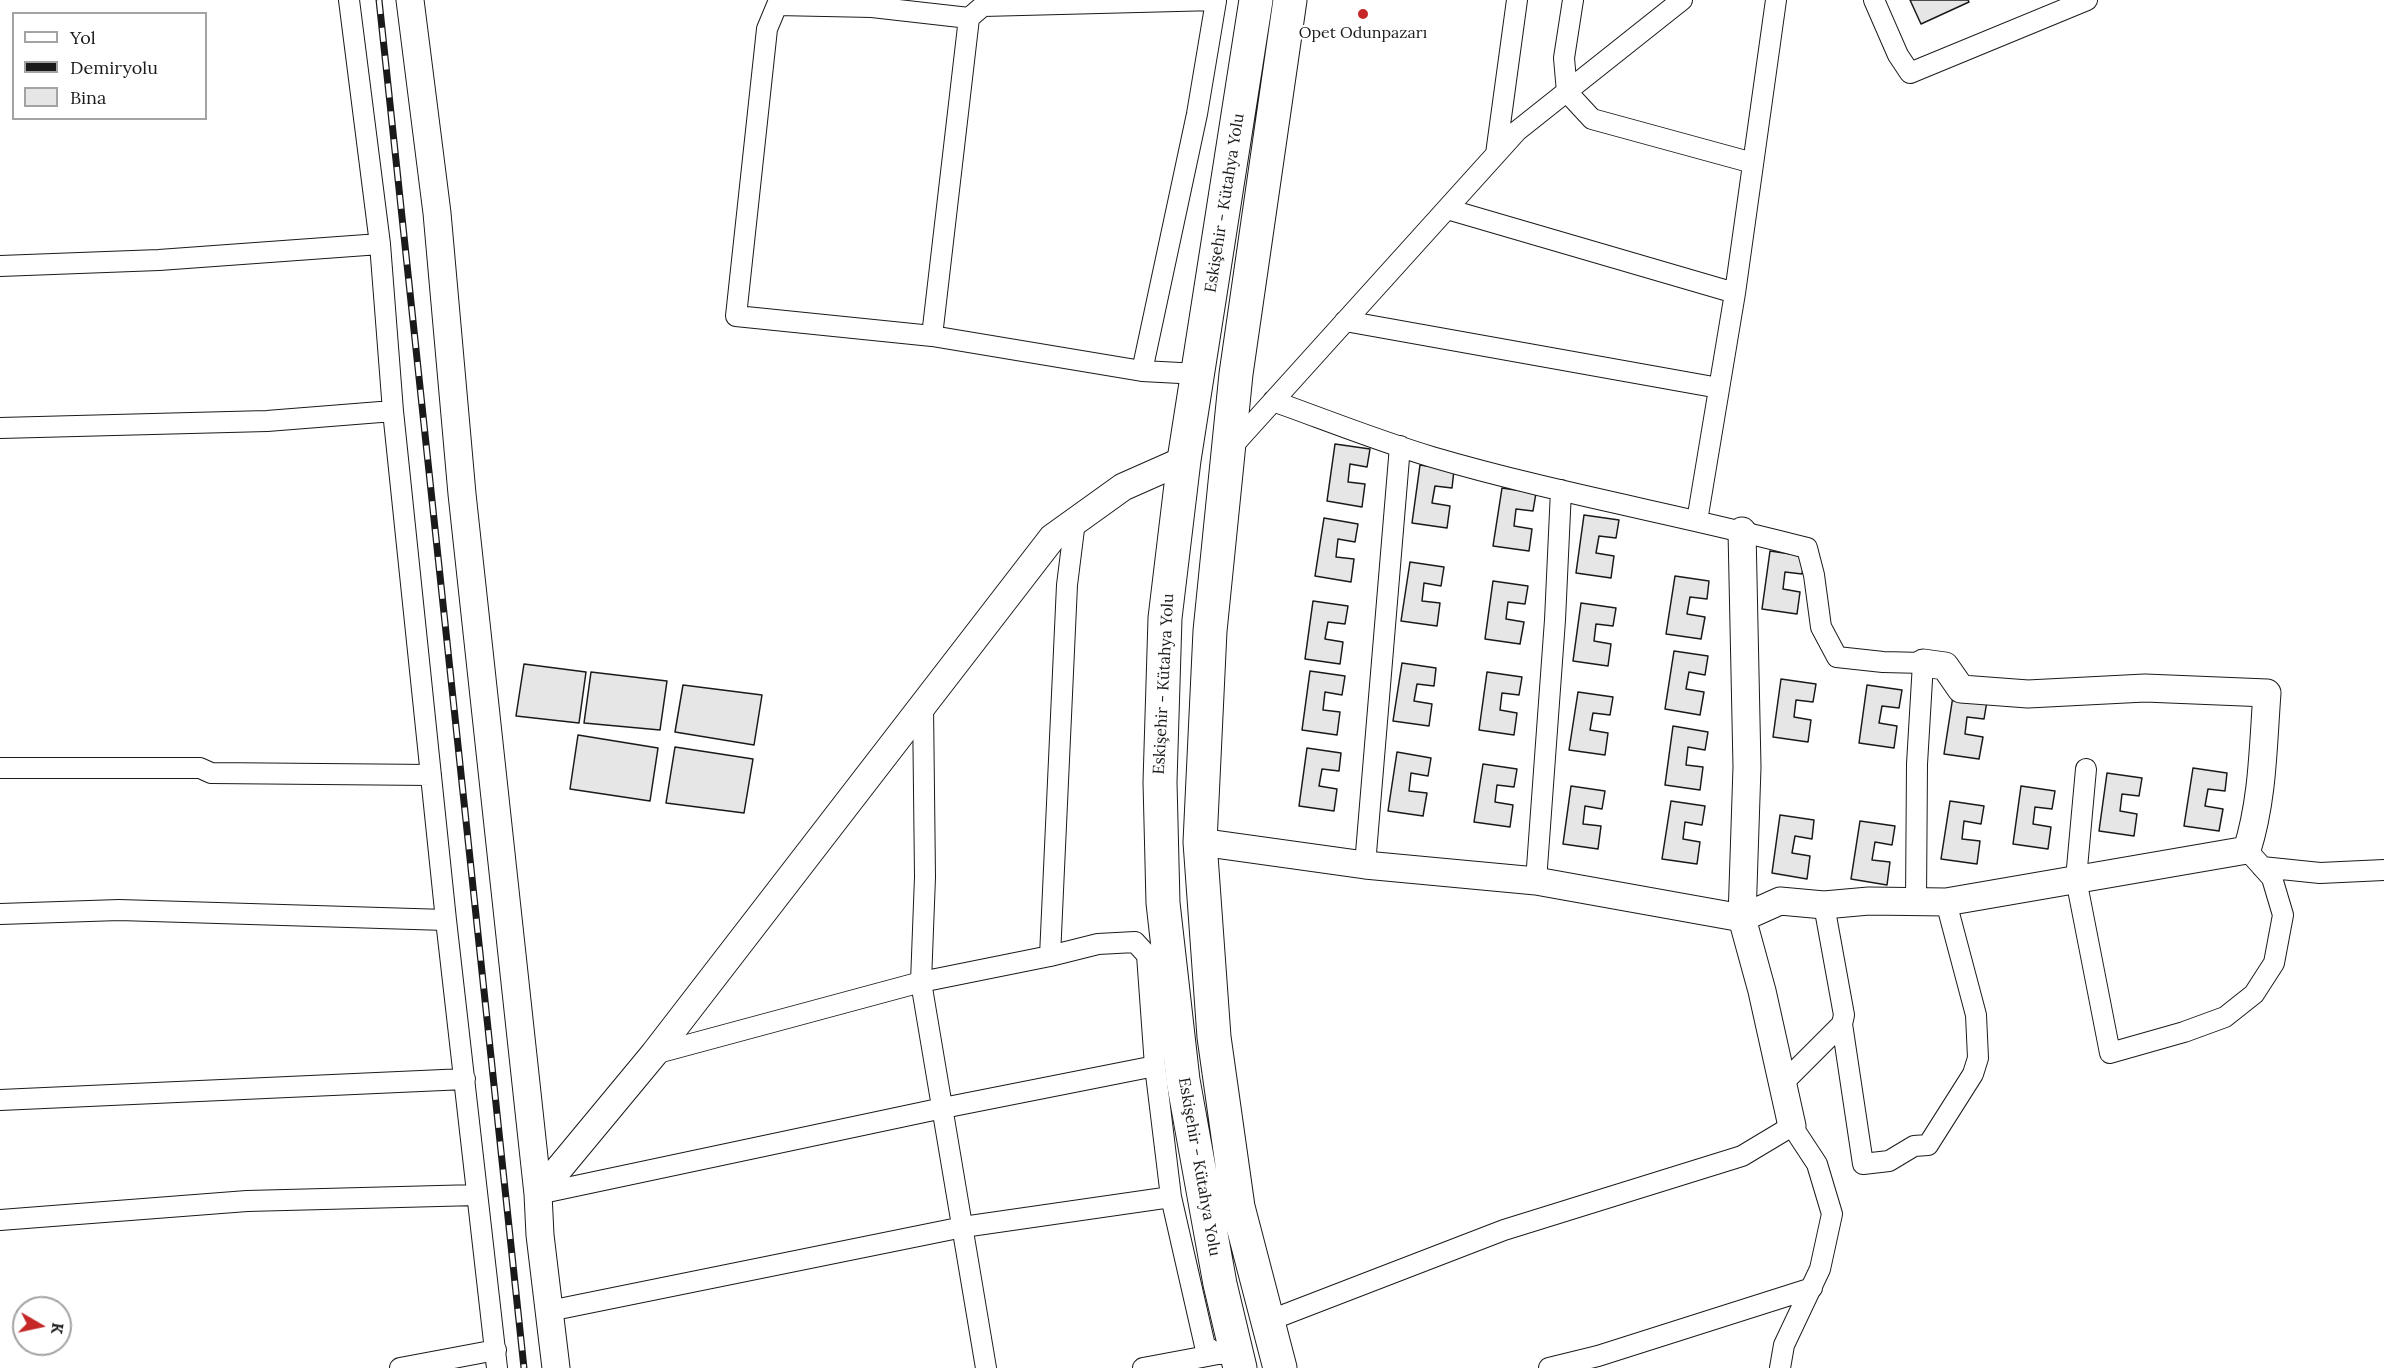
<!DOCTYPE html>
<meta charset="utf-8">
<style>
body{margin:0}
#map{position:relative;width:2384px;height:1368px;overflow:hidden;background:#fff;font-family:Lora,serif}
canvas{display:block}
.legend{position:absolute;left:12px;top:12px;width:195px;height:108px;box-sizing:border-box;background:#fff;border:2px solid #a3a3a3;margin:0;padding:8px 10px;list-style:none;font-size:18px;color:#1a1a1a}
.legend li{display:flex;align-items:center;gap:12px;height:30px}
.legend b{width:30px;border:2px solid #a3a3a3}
.north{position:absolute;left:12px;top:1296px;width:60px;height:60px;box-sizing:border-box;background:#fff;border:2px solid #a3a3a3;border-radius:50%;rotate:99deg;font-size:16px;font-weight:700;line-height:24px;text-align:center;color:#1a1a1a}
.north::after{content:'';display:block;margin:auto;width:21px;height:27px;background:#c62828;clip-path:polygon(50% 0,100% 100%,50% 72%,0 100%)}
</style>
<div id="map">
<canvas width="2384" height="1368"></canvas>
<ul class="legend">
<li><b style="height:8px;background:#fff"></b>Yol</li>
<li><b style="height:8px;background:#1a1a1a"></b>Demiryolu</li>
<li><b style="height:16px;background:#e6e6e6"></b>Bina</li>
</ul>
<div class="north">K</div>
</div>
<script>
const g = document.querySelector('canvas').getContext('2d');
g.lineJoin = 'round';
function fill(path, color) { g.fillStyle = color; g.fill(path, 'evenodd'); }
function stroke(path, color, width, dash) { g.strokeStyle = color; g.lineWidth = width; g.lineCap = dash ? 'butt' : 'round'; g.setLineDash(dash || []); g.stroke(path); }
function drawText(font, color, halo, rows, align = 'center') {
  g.font = font + ' Lora,serif'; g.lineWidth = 4.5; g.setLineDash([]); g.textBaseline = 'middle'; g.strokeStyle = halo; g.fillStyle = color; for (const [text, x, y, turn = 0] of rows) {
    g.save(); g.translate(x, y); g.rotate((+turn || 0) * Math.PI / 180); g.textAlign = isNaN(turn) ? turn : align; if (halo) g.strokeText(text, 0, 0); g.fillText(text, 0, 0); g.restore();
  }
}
const building = new Path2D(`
 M1910,0H1968L1969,2L1921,24Z
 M1335,444L1370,449L1367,467L1350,464L1348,482L1365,484L1362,507L1327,501Z
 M1420,465L1454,470L1452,488L1435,486L1432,503L1450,506L1447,528L1412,523Z
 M1502,488L1536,493L1533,511L1516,509L1514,526L1532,529L1529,551L1493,546Z
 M1584,515L1619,520L1616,538L1599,536L1596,553L1614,556L1611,578L1576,573Z
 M1324,518L1358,524L1355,542L1338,539L1336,557L1354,559L1351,582L1315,576Z
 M1770,551L1805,556L1802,574L1785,572L1783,589L1800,592L1797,614L1762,609Z
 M1410,562L1444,567L1441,586L1424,583L1422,601L1440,603L1437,626L1401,621Z
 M1675,576L1709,581L1707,599L1690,597L1687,614L1705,617L1701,639L1666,634Z
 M1493,581L1528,586L1525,604L1508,602L1506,619L1524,622L1520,644L1485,639Z
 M1313,601L1348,606L1345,624L1328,622L1325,639L1343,642L1340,664L1305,659Z
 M1581,603L1616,608L1613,626L1596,624L1594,641L1611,644L1608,666L1573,661Z
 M1674,651L1708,656L1705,675L1689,672L1686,689L1704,692L1700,715L1665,709Z
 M1402,663L1436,668L1434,686L1417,684L1414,701L1432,704L1429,726L1393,721Z
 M524,664L586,672L579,723L516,716Z
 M1310,671L1345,676L1342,695L1325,692L1323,710L1340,712L1337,735L1302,730Z
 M591,672L667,681L660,730L584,723Z
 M1487,672L1522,677L1519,695L1502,693L1500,710L1517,713L1514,735L1479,730Z
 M1781,679L1816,684L1813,702L1796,700L1794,717L1811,720L1808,742L1773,737Z
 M683,685L762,695L754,745L675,732Z
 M1867,685L1902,690L1899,708L1882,706L1879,723L1897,726L1894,748L1859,743Z
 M1578,692L1613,697L1610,715L1593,713L1590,730L1608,733L1605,755L1569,750Z
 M1953,696L1987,701L1984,719L1967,717L1965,734L1983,737L1979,759L1944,754Z
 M1673,726L1708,732L1705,750L1688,747L1686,765L1703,767L1700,790L1665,785Z
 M578,735L658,748L650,801L570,789Z
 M675,747L753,759L744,813L666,803Z
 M1307,748L1341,753L1339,771L1322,769L1319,786L1337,789L1334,811L1299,806Z
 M1397,752L1431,758L1428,776L1411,773L1409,791L1427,793L1423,816L1388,811Z
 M1483,764L1517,769L1514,787L1497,785L1495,802L1513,805L1510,827L1474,822Z
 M2193,768L2227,773L2225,791L2208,789L2205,806L2223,809L2219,831L2184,826Z
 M2107,773L2142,778L2139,796L2122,794L2120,811L2137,814L2134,836L2099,831Z
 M1571,786L1605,791L1602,809L1585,806L1583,824L1601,826L1598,849L1563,844Z
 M2021,786L2055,791L2052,809L2035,807L2033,824L2051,827L2048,849L2013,844Z
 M1671,801L1705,806L1702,825L1685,822L1683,839L1700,842L1697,864L1662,859Z
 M1950,801L1984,806L1981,824L1964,821L1962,839L1980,841L1977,864L1941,859Z
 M1780,815L1814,820L1812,839L1795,836L1792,853L1810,856L1807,879L1772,873Z
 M1860,821L1895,826L1892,845L1875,842L1872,860L1890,862L1887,885L1851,879Z`);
const street = new Path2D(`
 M349,0L380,244L393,411L446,920L497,1368
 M1573,0L1564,58L1567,92L1592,119L1753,163
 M1874,0L1898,55L1910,73L2087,0
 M969,18L872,7L777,5L767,29L736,316L932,336L1142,371L1199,374
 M1496,154L1517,0
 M1447,209L1735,293
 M0,266L159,260L380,244
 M1345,321L1719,388
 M932,336L969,18L983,6L1216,0
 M1142,371L1197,114L1216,1
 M1273,401C1326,420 1378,441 1432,457C1555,493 1682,515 1807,548L1814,575L1821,627L1837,657L1883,662L1923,663L1917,764L1916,901
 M0,428L267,421L393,411
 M1229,450L1517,131L1682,0
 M1697,521L1735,293L1776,0
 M923,705L925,877L921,982L986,1368
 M0,768H200L211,773L431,775
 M2086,769L2076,879L2110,1053L2184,1032L2225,1017L2254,994L2274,963L2283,915L2272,878L2247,850
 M1365,865L1400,446
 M2262,867L2320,873L2384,870
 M1536,881L1555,620L1561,490
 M0,914L119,910L446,920
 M1050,956L1098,944L1135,942L1147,955L1155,1066L1171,1197L1205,1346L1218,1354H1236
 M1842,1024L1863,1164L1889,1161L1914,1146L1928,1145L1973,1074L1978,1058L1976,1015L1946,902
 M654,1054L921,982L1050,956L1067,585L1075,521
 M1782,1084L1842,1024L1844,1015L1824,905
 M0,1100L465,1079
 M538,1194L943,1108L1155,1066
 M0,1220L247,1201L477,1195
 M549,1311L963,1227L1171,1197
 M1268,1321L1504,1230L1742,1156L1792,1126L1817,1164L1832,1214L1820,1269L1784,1345L1780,1368
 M400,1368L496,1350
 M1143,1368L1218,1354
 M1549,1368L1598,1356L1812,1288`);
const secondary = new Path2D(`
 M410,0L437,213L462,494L538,1194L654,1054L1052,538L1123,487L1184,460
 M1742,531L1747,767L1742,918L1762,991L1792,1126
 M1200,842L1365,865L1536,881L1742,918L1780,901L1824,905L1869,901L1946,902L2247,850C2263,799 2263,746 2267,693L2145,688L2028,694L1961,689L1945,666L1923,663
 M538,1194L540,1235L556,1368`);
const highway = new Path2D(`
 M1240,1368L1220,1284L1183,1080L1163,903L1160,782L1165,618L1184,460L1256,0
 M1280,1368L1238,1207L1214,1037L1200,842L1210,631L1236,374L1290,0`);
const rail = new Path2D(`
 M379,0L524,1368`);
const markers = [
 [1363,14,6,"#c62828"]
];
const poiNames = [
 ["Opet Odunpazarı",1363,33]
];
const streetNames = [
 ["Eskişehir - Kütahya Yolu",1225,203,-81],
 ["Eskişehir - Kütahya Yolu",1164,684,-87],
 ["Eskişehir - Kütahya Yolu",1199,1167,80]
];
fill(building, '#e6e6e6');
stroke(building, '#1a1a1a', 1.5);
stroke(street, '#1a1a1a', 22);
stroke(secondary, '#1a1a1a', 29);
stroke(highway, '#1a1a1a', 35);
stroke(street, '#fff', 20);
stroke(secondary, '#fff', 27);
stroke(highway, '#fff', 33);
stroke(rail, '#1a1a1a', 7);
stroke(rail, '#fff', 4.5, [14]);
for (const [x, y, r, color] of markers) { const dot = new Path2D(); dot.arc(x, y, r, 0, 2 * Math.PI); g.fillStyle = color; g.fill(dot); stroke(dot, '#fff', 2); }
drawText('16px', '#1a1a1a', '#fff', poiNames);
drawText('16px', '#1a1a1a', '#fff', streetNames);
</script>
